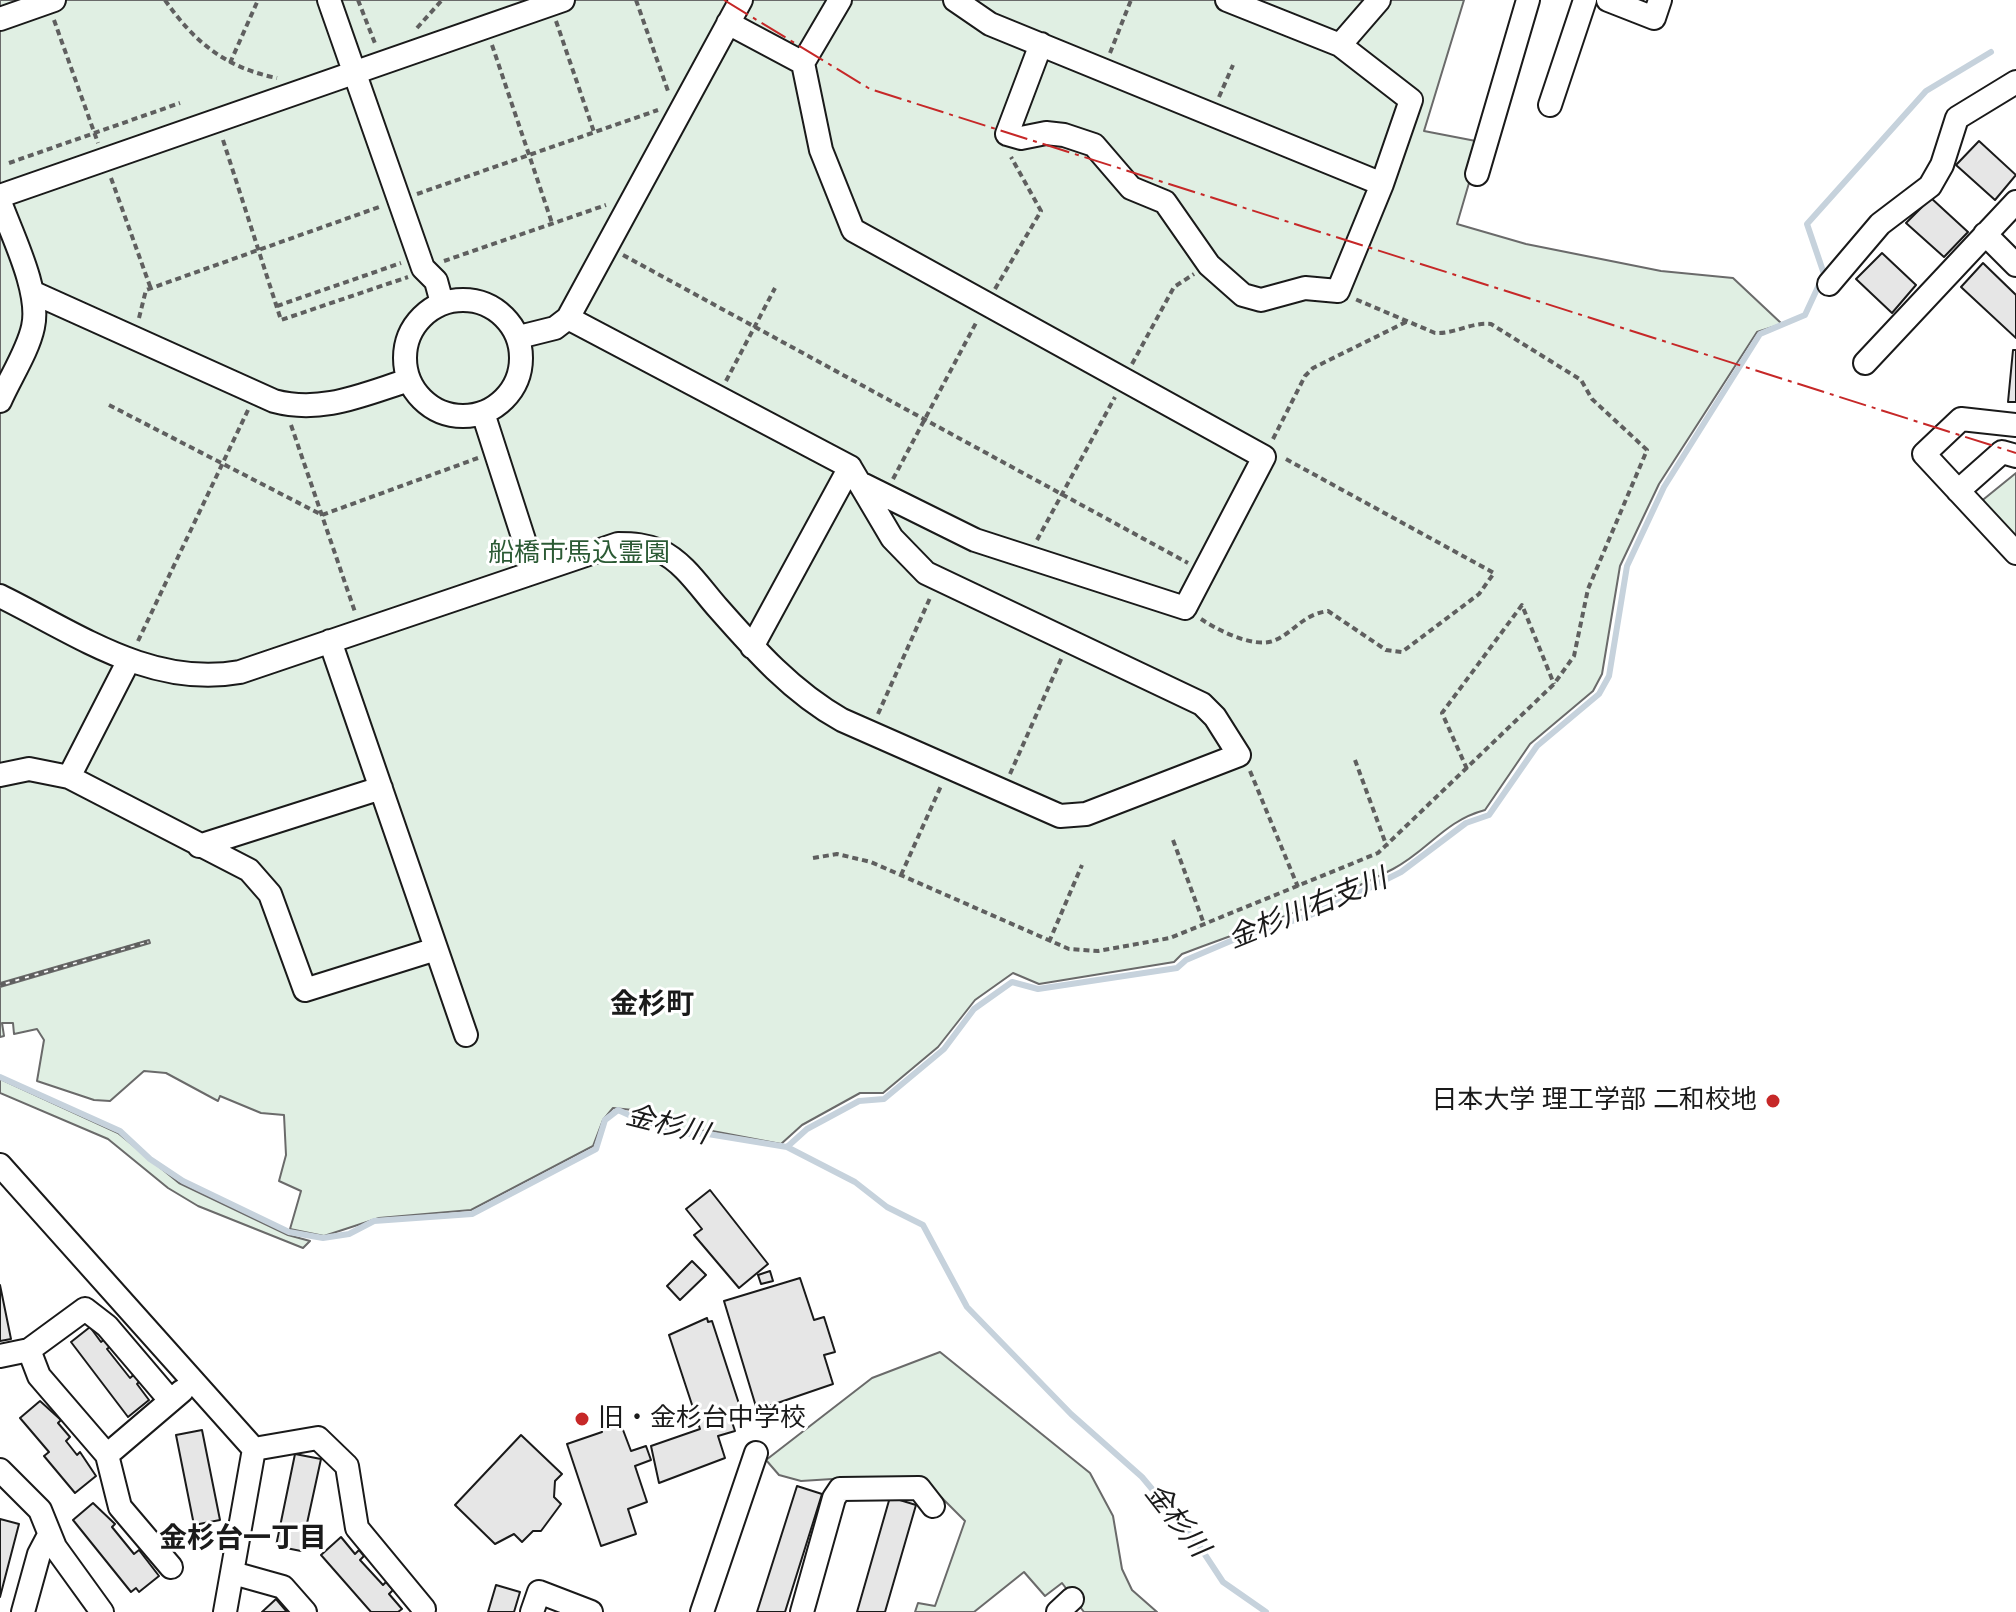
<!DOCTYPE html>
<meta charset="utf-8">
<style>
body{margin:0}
canvas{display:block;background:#fff}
</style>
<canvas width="2016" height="1612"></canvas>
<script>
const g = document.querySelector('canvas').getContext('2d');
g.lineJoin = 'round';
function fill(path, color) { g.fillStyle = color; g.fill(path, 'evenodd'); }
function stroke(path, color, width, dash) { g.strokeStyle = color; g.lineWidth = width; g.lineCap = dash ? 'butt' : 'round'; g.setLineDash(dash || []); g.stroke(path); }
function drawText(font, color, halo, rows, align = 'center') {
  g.font = font + ' "DM Sans","Noto Sans JP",sans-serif'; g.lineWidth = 6; g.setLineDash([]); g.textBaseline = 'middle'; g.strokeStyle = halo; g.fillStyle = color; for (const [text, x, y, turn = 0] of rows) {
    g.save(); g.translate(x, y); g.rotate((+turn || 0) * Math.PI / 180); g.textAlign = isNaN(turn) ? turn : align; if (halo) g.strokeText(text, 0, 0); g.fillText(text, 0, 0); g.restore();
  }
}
const green = new Path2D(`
 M0,0H1464L1424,131L1481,142L1457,224L1526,244L1661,271L1733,278L1782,324L1757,332L1659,484L1620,566L1602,674L1593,691L1530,744L1485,810C1444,821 1429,850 1393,869C1326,904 1253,927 1182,954L1174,962L1039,984L1013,973L975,1000L938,1047L883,1093H860L802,1125L781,1144L707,1130L691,1133L661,1126L633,1110L613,1108L603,1120L593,1146L471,1210L379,1218L324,1236L290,1229L301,1191L279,1181L286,1155L284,1115L261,1113L220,1096L218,1101L166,1073L144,1071L110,1101L94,1100L37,1081L44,1040L37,1029L14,1034L13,1023H2L4,1036L0,1037V987L150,943L149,940L0,983Z
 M2016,473V543L1979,503Z
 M0,1079L118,1133L179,1183L288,1235L310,1241L303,1248L198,1206L168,1188L108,1139L0,1093Z
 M940,1352L1090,1473L1113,1516L1122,1569L1132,1590L1157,1612H1084L1062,1583L1045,1596L1024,1572L974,1612H915L918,1603L935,1606L965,1521L935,1491L848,1478L801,1481L779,1475L766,1460L872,1378Z`);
const stream = new Path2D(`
 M0,1077L120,1131L150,1159L183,1181L289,1232L323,1238L349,1234L374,1221L472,1214L596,1149L605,1120L618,1110L660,1129L685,1134H708L787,1147L855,1182L887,1207L923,1225L967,1307L1071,1414L1142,1477L1198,1544L1223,1582L1266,1612
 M787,1147L807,1129L859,1101L884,1099L944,1049L974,1009L1012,982L1038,989L1177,968L1186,960L1233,940L1308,916L1355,895L1401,872L1466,823L1489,815L1537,746L1599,694L1609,676L1627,566L1664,487L1760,334L1805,315L1824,274L1807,224L1926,91L1991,52`);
const building = new Path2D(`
 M1979,141L2016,175L1995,200L1956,165Z
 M1931,198L1968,232L1944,257L1906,223Z
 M1882,253L1916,285L1892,313L1856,279Z
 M1983,263L2016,295V338L1961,287Z
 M2013,350H2016V402H2008Z
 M710,1190L768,1264L739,1288L694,1235L702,1229L686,1209Z
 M692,1261L706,1275L680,1300L667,1286Z
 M770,1271L773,1281L761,1284L758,1275Z
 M800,1278L814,1320L824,1317L835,1352L824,1355L833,1384L757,1410L724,1301Z
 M0,1285L11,1339L0,1341Z
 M707,1318L708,1322L712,1321L741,1410L729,1413L735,1431L718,1436L725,1458L659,1483L651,1446L700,1429L669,1335Z
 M90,1327L101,1342L106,1338L112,1345L107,1349L130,1378L137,1372L142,1379L137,1384L149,1400L128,1417L71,1342Z
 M40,1401L61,1420L58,1423L70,1437L66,1441L77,1455L80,1452L96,1476L75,1493L44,1456L49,1452L20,1418Z
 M620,1422L631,1451L646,1446L651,1460L635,1466L647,1502L628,1509L636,1534L601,1546L567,1444L602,1432L601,1428Z
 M202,1430L220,1520L194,1525L176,1435Z
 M521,1435L562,1474L555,1481L554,1497L561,1504L541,1531H533L522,1542L514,1534L495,1544L455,1505Z
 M295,1454L321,1459L301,1551L276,1546Z
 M797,1486L822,1494L785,1612H757Z
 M890,1497L916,1505L885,1612H857Z
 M93,1503L115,1524L112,1527L134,1554L139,1550L159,1576L139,1592L136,1588L131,1592L73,1520Z
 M0,1519L19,1524L0,1597Z
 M341,1537L355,1554L359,1550L364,1556L360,1560L383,1585L386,1582L393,1590L389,1594L402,1609L398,1612H371L321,1555Z
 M496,1585L520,1592L514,1612H488Z
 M276,1599L287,1612H262Z`);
const path = new Path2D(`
 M165,0C194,42 226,68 277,78
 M358,0L376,46
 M636,0L668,91
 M54,20L98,143
 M556,21L594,132
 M417,28L442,0
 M492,45L552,223
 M1110,53L1131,0
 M230,63L258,0
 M1219,97L1233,65
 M223,140L281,320L408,277
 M9,163L180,103
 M111,178L151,289
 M417,194L658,110
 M623,255L1188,563
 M444,261L606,205
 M995,289L1041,211L1011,157
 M277,306L401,263
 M139,318L146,290L382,206
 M1132,364L1174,287L1194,274
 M726,381L775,288
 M109,405L322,515L478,458
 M291,425L355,612
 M1273,439L1305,376L1313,368L1408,321
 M893,479L977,321
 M1037,540L1115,397
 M1201,619C1217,630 1253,648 1273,641C1294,633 1301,615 1328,611L1386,650L1402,652L1479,594L1494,573L1284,458
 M138,641L248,410
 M878,714L930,598
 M1355,760L1387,847
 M1467,769L1442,713L1522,605L1554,684
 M1250,771L1298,887
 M1010,774L1062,657
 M1173,840L1204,924
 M813,858L837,854L871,862L1069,949L1098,951L1170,938L1378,853L1554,684L1574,656L1588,589L1647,450L1592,399L1581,380L1491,324C1471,322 1455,334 1435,333L1355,299
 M901,875L941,786
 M1049,942L1082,865
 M0,985L147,942`);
const minor = new Path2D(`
 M329,0L423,268L436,281L442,303
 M840,0L803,63L821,150L853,230L1264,457L1185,608L975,540L864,485
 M955,0L990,24L1382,184
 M1608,0L1654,18L1660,0
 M0,19L54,0
 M728,23L803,63
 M1041,44L1007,134L1021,138L1046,133L1064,135L1094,145L1131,188L1165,202L1209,265L1243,295L1261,300L1305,288L1338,291L1382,184L1411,100L1340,45L1227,0
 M1340,45L1379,0
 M1550,105L1585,0
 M1477,174L1528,0
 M0,196L563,0
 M0,202C12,235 41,292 33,327C28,351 10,378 0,401
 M1985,234L2016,265
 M1829,284L1880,224L1930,186L1942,165L1957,118L2016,82
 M32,292L274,401C322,414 364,394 409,380
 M405 358a58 58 0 1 1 116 0a58 58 0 1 1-116 0Z
 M519,337L555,328L568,318L741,0
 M1865,363L2016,202
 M483,413L534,571
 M2016,425L1961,419L1924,454L2016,553
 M1958,491L2002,452L2016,456
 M0,596C77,634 151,688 240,672L618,544C634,544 646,545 660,551C684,562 701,589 718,608C755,650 792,692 842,720L1060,816L1086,814L1239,755L1215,717L1202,704L926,573L892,538L850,467L568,318
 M330,641L466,1035
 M752,647L850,467
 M0,775L29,769L69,777L129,660
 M69,777L249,870L270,894L305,990L436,949
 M199,846L381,788
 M0,1165L254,1449L225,1612
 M29,1350L39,1376L107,1455L120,1507L171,1567
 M0,1356L29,1350L85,1309L107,1326L170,1400
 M254,1449L318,1438L347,1466L357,1528L424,1609
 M107,1455L182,1391
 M0,1470L40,1510L55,1547L102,1612
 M233,1573L283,1587L305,1612
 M23,1612L39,1554L49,1535
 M532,1612L539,1592L591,1612
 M702,1612L756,1453
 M802,1612L834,1498L840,1489L919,1488L933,1506
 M1058,1612L1072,1599`);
const power = new Path2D(`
 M724,0L870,89L2016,453`);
const markers = [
 [1773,1101,8,"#c62828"],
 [582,1419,8,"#c62828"]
];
const parkNames = [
 ["船橋市馬込霊園",579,554]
];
const poiNames = [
 ["日本大学 理工学部 二和校地",1757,1101],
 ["旧・金杉台中学校",598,1419,"left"]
];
const waterNames = [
 ["金杉川右支川",1308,910,-22],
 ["金杉川",667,1126,14],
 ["金杉川",1176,1521,52]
];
const neighbourhoodNames = [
 ["金杉町",652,1006],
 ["金杉台一丁目",243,1540]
];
fill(green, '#e0efe3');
stroke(green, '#6a6a6a', 2);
stroke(stream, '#c6d2dc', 6);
fill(building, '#e6e6e6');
stroke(building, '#1a1a1a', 2);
stroke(minor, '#1a1a1a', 26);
stroke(path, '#5f5f5f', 4, [6, 4]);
stroke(minor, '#fff', 22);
stroke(power, '#c62828', 2, [28, 6, 4, 6]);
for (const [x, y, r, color] of markers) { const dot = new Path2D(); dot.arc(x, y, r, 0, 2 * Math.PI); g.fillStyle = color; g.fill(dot); stroke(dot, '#fff', 3); }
drawText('26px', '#2b5a34', '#fff', parkNames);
drawText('26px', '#1a1a1a', '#fff', poiNames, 'right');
drawText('italic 28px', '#1a1a1a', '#fff', waterNames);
drawText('bold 28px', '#1a1a1a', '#fff', neighbourhoodNames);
</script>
